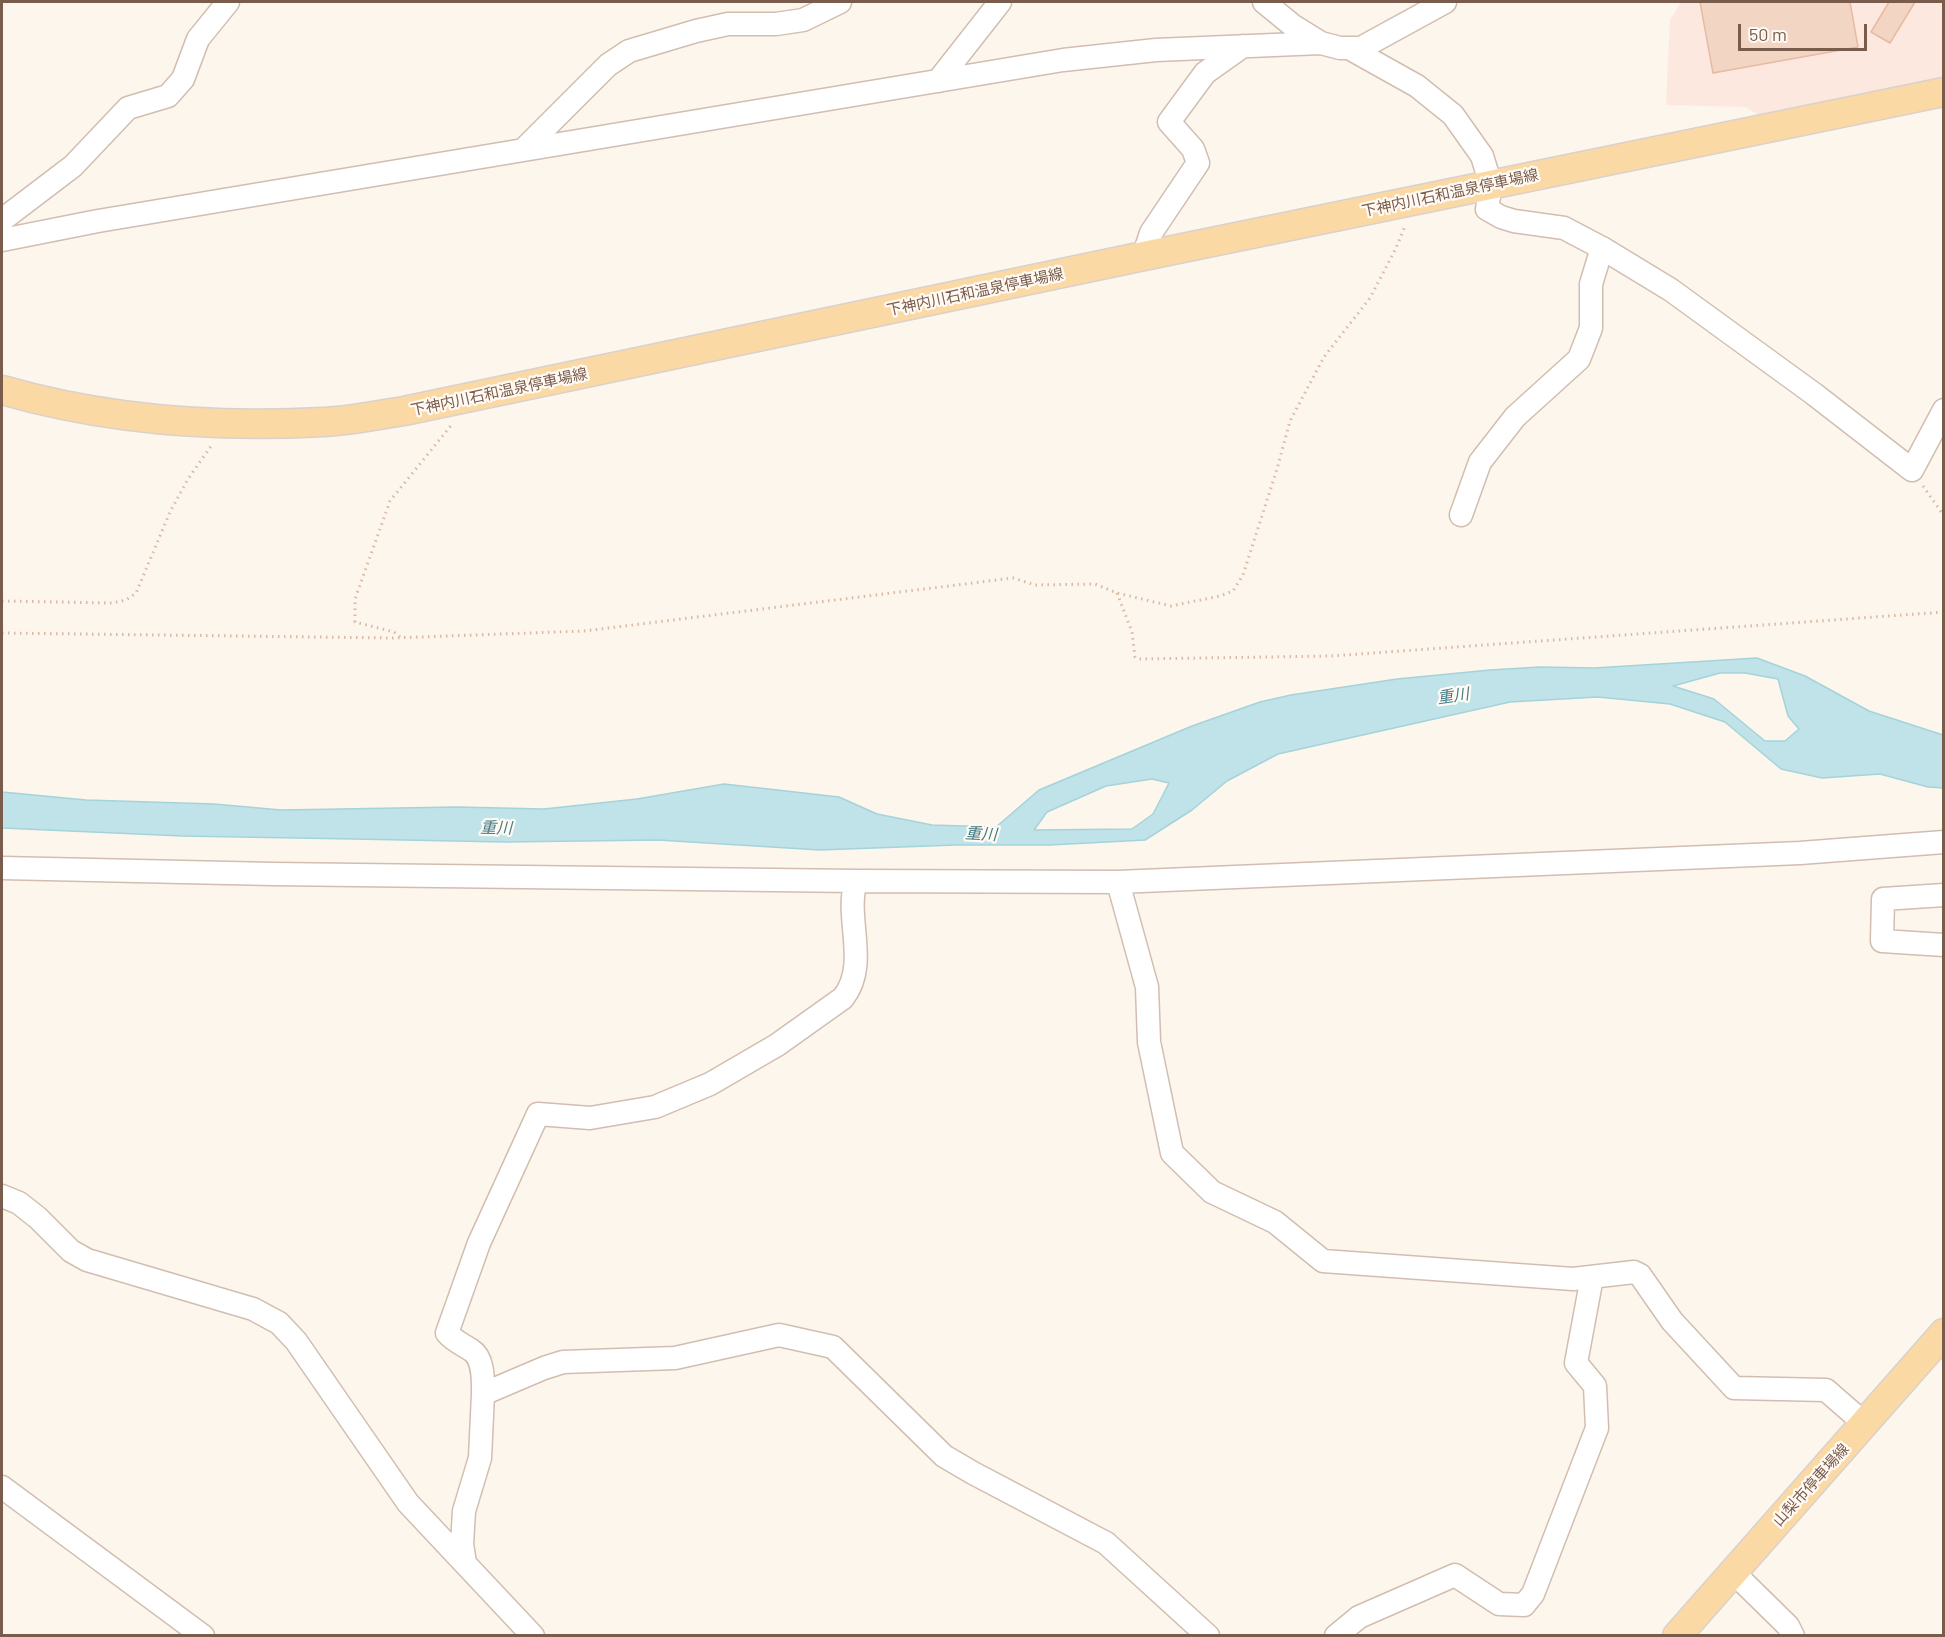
<!DOCTYPE html>
<meta charset="utf-8">
<style>
body{margin:0}
#map{position:relative;width:1945px;height:1637px;overflow:hidden;background:#fdf6ec;font-family:Barlow,sans-serif}
canvas{display:block}
.frame{position:absolute;inset:0;border:3px solid #7a5c4d;pointer-events:none}
.scale{position:absolute;left:1738px;top:24px;width:129px;height:27px;box-sizing:border-box;border:3px solid #7a5c4d;border-top:0;padding-left:8px;font-size:18px;line-height:21px;white-space:nowrap;color:#7a5c4d;-webkit-text-stroke:4px #fffaf3;paint-order:stroke}
</style>
<div id="map">
<canvas width="1945" height="1637"></canvas>
<div class="frame"></div>
<div class="scale">50 m</div>
</div>
<script>
const g = document.querySelector('canvas').getContext('2d');
g.lineJoin = 'round';
function fill(path, color) { g.fillStyle = color; g.fill(path, 'evenodd'); }
function stroke(path, color, width, dash) { g.strokeStyle = color; g.lineWidth = width; g.lineCap = dash ? 'butt' : 'round'; g.setLineDash(dash || []); g.stroke(path); }
function drawText(font, color, halo, rows, align = 'center') {
  g.font = font + ' Barlow,"Noto Sans JP",sans-serif'; g.lineWidth = 4.5; g.setLineDash([]); g.textBaseline = 'middle'; g.strokeStyle = halo; g.fillStyle = color; for (const [text, x, y, turn = 0] of rows) {
    g.save(); g.translate(x, y); g.rotate((+turn || 0) * Math.PI / 180); g.textAlign = isNaN(turn) ? turn : align; if (halo) g.strokeText(text, 0, 0); g.fillText(text, 0, 0); g.restore();
  }
}
const commercial = new Path2D(`
 M1681,2H1943V92L1776,126L1746,107L1666,105L1670,20Z`);
const water = new Path2D(`
 M1757,658L1805,676L1869,711L1943,735V788L1928,787L1880,774L1822,778L1781,769L1725,722L1670,704L1598,697L1510,702L1278,754L1227,781L1192,810L1145,840L1050,845H956L820,850L658,840L505,842L353,839L182,836L2,828V792L86,800L214,804L281,810L457,807L544,809L637,799L724,784L839,797L877,814L932,825L996,827L1039,790L1192,726L1260,702L1291,695L1397,679L1490,670L1540,667L1594,668ZM1720,673H1745L1778,679L1788,716L1799,729L1785,741H1765L1714,699L1673,686ZM1152,779L1169,783L1153,814L1132,829L1034,830L1047,812L1106,786Z`);
const building = new Path2D(`
 M1700,2H1850L1858,47L1713,73Z
 M1889,2H1915L1890,43L1871,32Z`);
const path = new Path2D(`
 M1923,486L1944,516
 M1117,593L1132,632L1135,657L1139,659L1331,656L1944,612
 M2,601L112,603L126,600L136,593L170,512L188,479L211,446
 M2,633L393,638L584,631L1013,578L1035,585L1095,584L1117,593L1171,606L1220,596L1233,591L1243,575L1277,469L1290,421L1324,357L1370,298L1396,248L1405,226
 M400,637L394,632L355,622V599L390,501L453,423`);
const minor = new Path2D(`
 M1264,2L1292,25L1321,43
 M1349,48L1417,86L1453,115L1482,156L1491,185L1487,209L1501,217L1514,221L1564,228L1602,248L1671,290L1814,394L1912,470L1944,410
 M938,81L1000,2
 M523,150L608,65L629,51L696,31L728,24H776L803,20L840,2
 M2,220L73,166L128,108L168,96L183,79L198,39L228,2
 M2,240L98,221L1063,60L1156,50L1321,43L1340,48H1361L1445,2
 M1143,257L1151,233L1198,163L1193,149L1169,122L1205,73L1243,46
 M1461,515L1480,462L1515,417L1579,359L1591,328V284L1602,248
 M2,868L273,874L856,881L1118,882L1800,853L1944,842
 M1118,882L1147,987L1149,1042L1172,1153L1212,1192L1275,1222L1323,1261L1573,1279L1634,1272L1640,1275L1672,1321L1734,1388L1826,1390L1865,1424
 M1944,895L1883,899L1882,941L1944,945
 M2,1196L19,1203L38,1218L71,1251L87,1260L253,1309L279,1323L296,1341L408,1503L533,1636
 M483,1394C483,1380 484,1358 471,1350C462,1344 454,1341 447,1333L479,1243L538,1114L590,1118L655,1107L710,1084L777,1045L843,998C870,964 844,918 856,881
 M2,1487L203,1636
 M465,1563L462,1544L464,1511L480,1458L483,1394L544,1368L563,1362L675,1358L779,1335L833,1347L944,1456L973,1473L1106,1543L1208,1636
 M1733,1572L1788,1626L1793,1636
 M1336,1636L1359,1617L1455,1575L1499,1604L1524,1605L1533,1594L1597,1428L1595,1386L1576,1363L1592,1277`);
const major = new Path2D(`
 M2,390C106,420 215,428 323,422C350,421 377,415 404,411L1139,257L1944,92
 M1677,1636L1944,1333`);
const streetNames = [
 ["下神内川石和温泉停車場線",1450,193,-12],
 ["下神内川石和温泉停車場線",975,292,-12],
 ["下神内川石和温泉停車場線",499,392,-12],
 ["山梨市停車場線",1811,1485,-48]
];
const waterNames = [
 ["重川",1453,696,-8],
 ["重川",496,828,1],
 ["重川",981,834,3]
];
fill(commercial, '#fde8e0');
fill(water, '#bfe3e8');
stroke(water, '#a5d3da', 1.5);
fill(building, '#f3d5c3');
stroke(building, '#e6bba3', 1.5);
stroke(minor, '#d1beb0', 25);
stroke(major, '#dad1cd', 31);
stroke(path, '#d9b8a5', 3, [1.5, 4.5]);
stroke(minor, '#fff', 22);
stroke(major, '#fbd9a5', 28);
drawText('15px', '#7a5c4d', '#fffaf3', streetNames);
drawText('italic 16px', '#437c86', '#fffaf3', waterNames);
</script>
